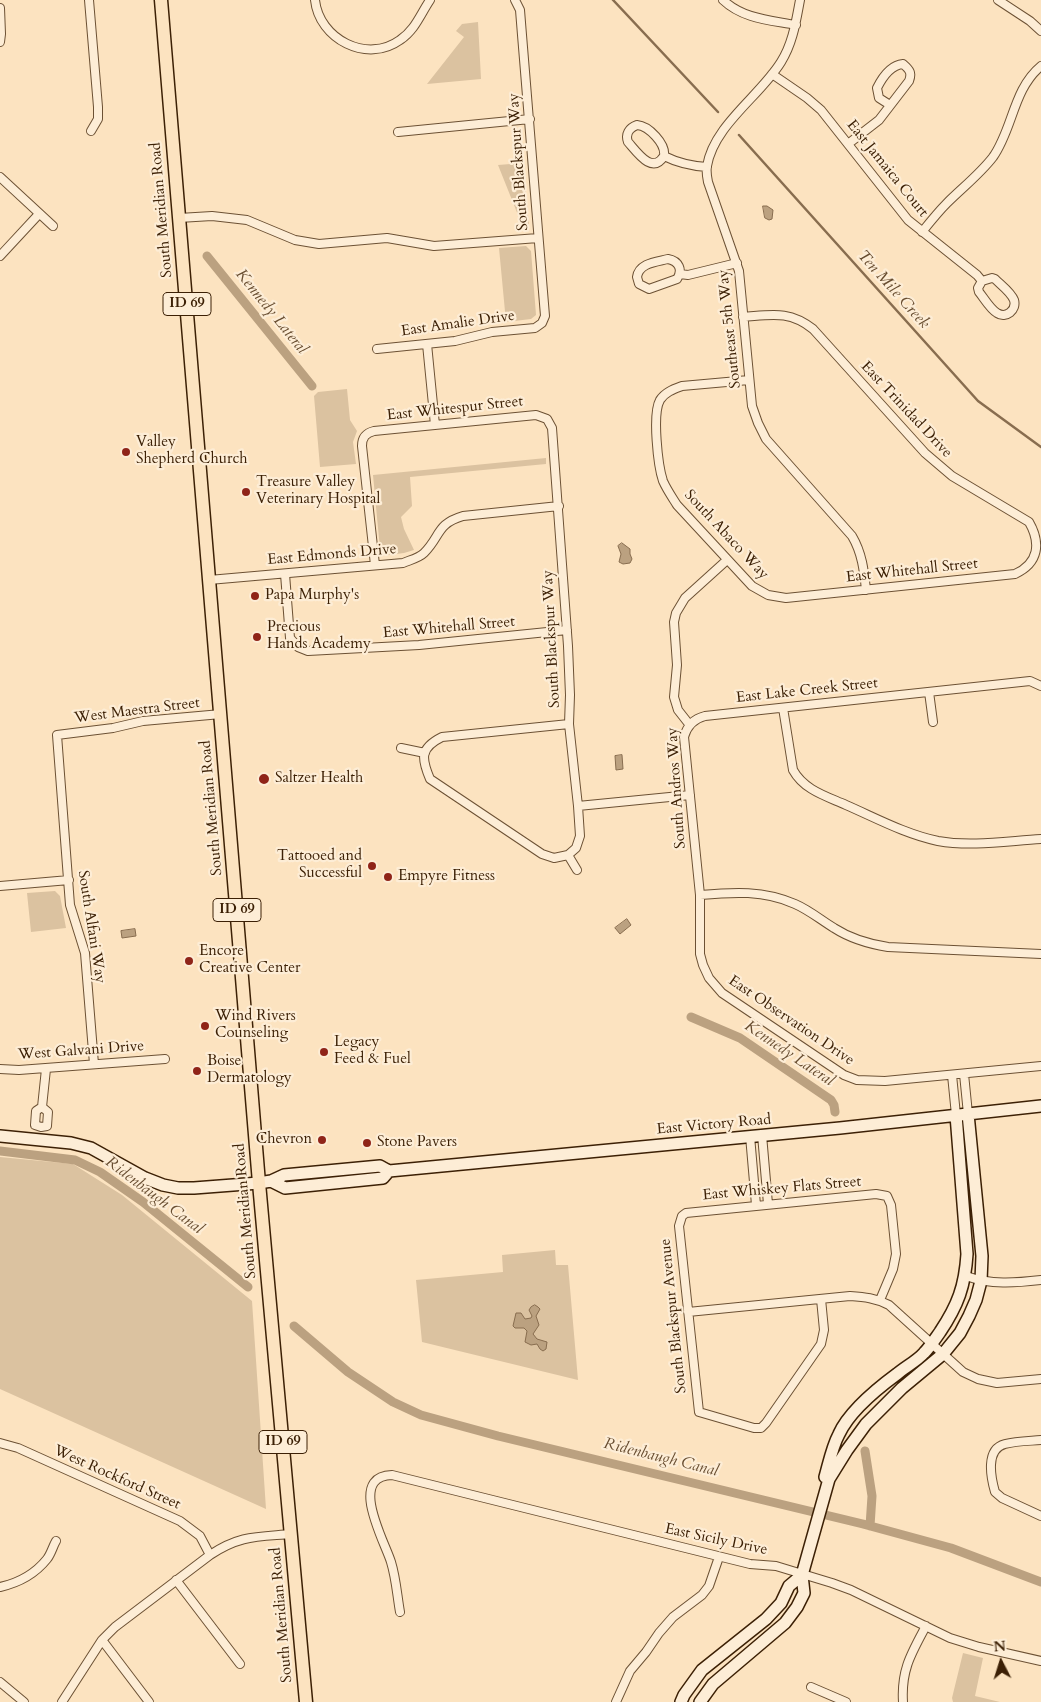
<!DOCTYPE html>
<style>
body{margin:0}
#map{position:relative;width:1041px;height:1702px;overflow:hidden;background:#fce3c0;font-family:Cardo,serif}
canvas{display:block}
.north{position:absolute;left:976px;top:1637px;width:50px;height:50px;-webkit-text-stroke:4px #fdedd6;paint-order:stroke;rotate:355deg;font-size:14px;font-weight:700;line-height:20px;text-align:center;color:#3c2005}
.north::after{content:'';display:block;margin:auto;width:18px;height:22px;background:#3c2005;clip-path:polygon(50% 0,100% 100%,50% 72%,0 100%)}
</style>
<div id="map">
<canvas width="1041" height="1702"></canvas>
<div class="north">N</div>
</div>
<script>
const g = document.querySelector('canvas').getContext('2d');
g.lineJoin = 'round';
function fill(path, color) { g.fillStyle = color; g.fill(path, 'evenodd'); }
function stroke(path, color, width, dash) { g.strokeStyle = color; g.lineWidth = width; g.lineCap = dash ? 'butt' : 'round'; g.setLineDash(dash || []); g.stroke(path); }
function drawText(font, color, halo, rows, align = 'center') {
  g.font = font + ' Cardo,serif'; g.lineWidth = 4.5; g.setLineDash([]); g.textBaseline = 'middle'; g.strokeStyle = halo; g.fillStyle = color; for (const [text, x, y, turn = 0] of rows) {
    g.save(); g.translate(x, y); g.rotate((+turn || 0) * Math.PI / 180); g.textAlign = isNaN(turn) ? turn : align; if (halo) g.strokeText(text, 0, 0); g.fillText(text, 0, 0); g.restore();
  }
}
const green = new Path2D(`
 M478,22L481,79L427,84L464,37L456,31L462,24Z
 M523,163L529,225L524,230L498,165Z
 M526,246L531,251L536,315L531,319L506,322L499,248Z
 M347,389L350,420L357,431L353,442L356,464L320,467L314,396L318,392Z
 M546,458V464L410,477L412,506L401,517L404,529L414,550L404,553L388,555L380,549L373,475Z
 M55,891L60,896L66,928L31,932L27,893Z
 M0,1157L73,1164L122,1195L252,1301L266,1509L0,1389Z
 M555,1250L556,1265H568L578,1380L422,1342L416,1280L503,1272L502,1255Z
 M963,1653L983,1658L975,1696L1000,1702H953L952,1698Z`);
const water = new Path2D(`
 M763,206H767L773,210L772,219L769,220L765,218Z
 M622,543L630,549V554L632,559L630,563L623,564L619,562L621,554L618,546Z
 M622,755L623,769L616,770L615,756Z
 M627,919L631,925L620,934L615,928Z
 M135,929L136,936L122,938L121,931Z
 M535,1305L538,1307L540,1309L536,1316L539,1325L533,1334L537,1339L547,1342L546,1349L543,1351L540,1349L537,1344L531,1345L525,1342L527,1331L524,1328H515L513,1326L516,1313H521L525,1319L531,1318L532,1316L529,1310L531,1307Z`);
const stream = new Path2D(`
 M613,0L718,112
 M739,135L978,401L1041,447`);
const canal = new Path2D(`
 M207,256L312,386
 M691,1017L740,1038L831,1100L834,1105L835,1112
 M0,1151L75,1160L100,1172L143,1202L248,1287
 M294,1326L348,1372L393,1402L421,1415L498,1436L863,1524L951,1548L1041,1582
 M865,1451L872,1496L870,1526`);
const street = new Path2D(`
 M89,0L98,107V119L91,131
 M315,0C319,39 367,64 400,40C415,30 420,15 430,0
 M723,0C743,19 770,20 796,25
 M800,0C796,21 793,43 781,62C760,96 714,125 707,166C706,171 707,177 708,182L739,271L752,406L758,423L766,439L852,536C862,553 864,570 866,590
 M998,0L1030,21L1041,31
 M0,8L1,34L0,42
 M772,74L807,98L821,110L908,220L977,275L982,281
 M637,125C649,126 666,144 664,156C652,175 637,152 628,142C625,134 629,128 637,125Z
 M398,132L530,119
 M848,144L879,120L909,81C912,73 910,70 903,64C891,65 882,78 877,88L879,98L890,105
 M664,156C678,163 691,166 707,167
 M0,177L53,226
 M179,218L212,216L247,220L295,240L319,244L387,238L434,246L538,238
 M922,232C930,222 938,212 947,203C962,188 980,174 993,157C1013,129 1013,89 1041,66
 M0,256L39,214
 M668,259C679,261 683,270 677,279L649,289L639,284L637,277C639,263 656,262 668,259Z
 M680,274L688,275L737,263
 M992,278L995,279C1001,285 1011,292 1014,300C1017,310 1006,319 997,313C990,309 984,298 979,292L978,288L982,281Z
 M743,317C771,315 789,310 813,329L925,453L952,476L1029,522C1041,543 1039,563 1015,574L786,598L768,595L752,586L677,505C672,497 667,490 663,481C658,466 652,414 660,400C665,392 674,389 682,386L749,380
 M427,344L435,425
 M377,349L455,341L492,332L535,328L542,323L545,316L522,35L520,10L515,0
 M375,565L362,446C362,437 366,433 374,431L536,415L547,419L552,428L568,646L570,695L569,724L578,806L580,836L576,848L568,855
 M285,574L290,638L298,647L308,651L419,645L567,630
 M209,580L403,563C410,560 419,558 424,553C441,536 436,524 463,516L559,506
 M1041,686L1030,681L705,716C693,719 687,726 684,737L700,895V954L703,965L709,978L722,993L844,1075L857,1080L885,1081L1041,1066
 M929,692L933,722
 M783,708L793,770C804,790 826,796 846,805C876,818 905,834 938,841C971,847 1007,841 1041,839
 M689,724L678,710L674,697L677,665L674,622L676,613L685,598L727,560
 M401,748L425,753
 M578,806L690,795
 M568,855L554,858L542,854L430,779C421,758 420,748 442,737L569,724
 M568,855L577,870
 M0,886L69,880
 M700,895C733,892 764,890 795,904C809,910 821,920 834,928C851,939 869,944 888,947L1041,954
 M94,1064L85,953L70,905L57,735L113,728L143,721L221,714
 M0,1069L19,1070L165,1059
 M964,1074L968,1114
 M952,1075L956,1115
 M42,1107L48,1112L47,1126L41,1127L35,1125L36,1111Z
 M42,1107L46,1069
 M762,1135L768,1204
 M750,1136L756,1205
 M966,1276C991,1285 1015,1283 1041,1280
 M821,1299L824,1330L821,1344L766,1423L761,1428H754L699,1412L679,1226L682,1216L686,1213L876,1194L887,1196L891,1205L896,1254L893,1269L880,1300
 M688,1312L850,1296C864,1297 876,1298 889,1305L963,1372L978,1379L997,1383L1041,1379
 M1041,1440C1029,1441 1016,1441 1005,1444C985,1449 991,1478 995,1492L1002,1498L1041,1516
 M0,1443L18,1448L180,1521L200,1536L210,1555
 M176,1580L240,1664
 M0,1587C18,1583 35,1574 47,1559C51,1554 53,1546 56,1541
 M400,1612C397,1595 396,1578 391,1562C385,1542 347,1476 392,1475L750,1564L776,1566L832,1583L851,1590L950,1638L979,1647L1041,1661
 M102,1640L149,1702
 M0,1682L24,1702
 M811,1687L846,1702
 M62,1702L102,1640L115,1627L210,1555C240,1535 257,1537 291,1534
 M616,1702L630,1671L646,1652L659,1633L673,1617L702,1595L709,1586L719,1557
 M903,1702C901,1670 911,1654 926,1626`);
const secondary = new Path2D(`
 M0,1136L71,1143L91,1148L145,1178L163,1185L178,1188H194L259,1183L271,1181L284,1175L380,1166L389,1171L840,1128L1041,1106
 M271,1181L285,1188L383,1178L389,1171
 M825,1477C829,1463 832,1447 839,1434C849,1412 878,1388 897,1374C905,1367 917,1361 924,1353C930,1347 935,1339 940,1332C958,1305 965,1286 967,1254L956,1115
 M681,1702L684,1695L702,1670L766,1619L781,1603L789,1586L802,1575
 M700,1702L713,1684L785,1623L797,1607L804,1593L802,1575L829,1479L847,1450L866,1424L902,1388L943,1354L960,1333L969,1316L976,1300L981,1281L982,1256L968,1114`);
const primary = new Path2D(`
 M161,0L259,1183L306,1702`);
const markers = [
 [126,452,5,"#8f2418"],
 [246,492,5,"#8f2418"],
 [255,596,5,"#8f2418"],
 [257,637,5,"#8f2418"],
 [264,779,6,"#8f2418"],
 [372,866,5,"#8f2418"],
 [388,877,5,"#8f2418"],
 [189,961,5,"#8f2418"],
 [205,1026,5,"#8f2418"],
 [324,1052,5,"#8f2418"],
 [197,1071,5,"#8f2418"],
 [322,1140,5,"#8f2418"],
 [367,1143,5,"#8f2418"]
];
const shields = [
 [187,304,48],
 [237,910,48],
 [283,1442,48]
];
const shieldNames = [
 ["ID 69",187,304],
 ["ID 69",237,910],
 ["ID 69",283,1442]
];
const streetNames = [
 ["South Blackspur Way",519,162,-94],
 ["East Jamaica Court",887,169,51],
 ["South Meridian Road",162,210,-95],
 ["East Amalie Drive",458,324,-8],
 ["Southeast 5th Way",730,329,-96],
 ["East Whitespur Street",455,409,-6],
 ["East Trinidad Drive",906,410,47],
 ["South Abaco Way",726,535,47],
 ["East Edmonds Drive",332,555,-5],
 ["East Whitehall Street",912,571,-6],
 ["East Whitehall Street",449,628,-5],
 ["South Blackspur Way",552,639,-93],
 ["East Lake Creek Street",807,691,-6],
 ["West Maestra Street",137,711,-7],
 ["South Andros Way",677,788,-94],
 ["South Meridian Road",212,808,-95],
 ["South Alfani Way",91,927,81],
 ["East Observation Drive",791,1021,34],
 ["West Galvani Drive",81,1051,-4],
 ["East Victory Road",714,1125,-5],
 ["East Whiskey Flats Street",782,1189,-5],
 ["South Meridian Road",246,1211,-95],
 ["South Blackspur Avenue",674,1316,-96],
 ["West Rockford Street",117,1478,24],
 ["East Sicily Drive",716,1540,12],
 ["South Meridian Road",282,1615,-95]
];
const poiNames = [
 ["Valley",136,443],
 ["Shepherd Church",136,460],
 ["Treasure Valley",256,483],
 ["Veterinary Hospital",256,500],
 ["Papa Murphy's",265,596],
 ["Precious",267,628],
 ["Hands Academy",267,645],
 ["Saltzer Health",275,779],
 ["Tattooed and",362,857,"right"],
 ["Successful",362,874,"right"],
 ["Empyre Fitness",398,877],
 ["Encore",199,952],
 ["Creative Center",199,969],
 ["Wind Rivers",215,1017],
 ["Counseling",215,1034],
 ["Legacy",334,1043],
 ["Feed & Fuel",334,1060],
 ["Boise",207,1062],
 ["Dermatology",207,1079],
 ["Chevron",312,1140,"right"],
 ["Stone Pavers",377,1143]
];
const waterNames = [
 ["Ten Mile Creek",893,290,48],
 ["Kennedy Lateral",271,312,51],
 ["Kennedy Lateral",789,1054,34],
 ["Ridenbaugh Canal",154,1196,37],
 ["Ridenbaugh Canal",661,1458,14]
];
fill(green, '#dbc2a0');
fill(water, '#bba180');
stroke(water, '#886d4f', 1);
stroke(stream, '#886d4f', 2.5);
stroke(canal, '#bba180', 9);
stroke(street, '#6c5134', 10);
stroke(secondary, '#3c2005', 14);
stroke(primary, '#3c2005', 15);
stroke(street, '#fdedd6', 8);
stroke(secondary, '#fdedd6', 11);
stroke(primary, '#fce3c0', 12);
for (const [x, y, r, color] of markers) { const dot = new Path2D(); dot.arc(x, y, r, 0, 2 * Math.PI); g.fillStyle = color; g.fill(dot); stroke(dot, '#fdedd6', 2); }
for (const [x, y, w] of shields) { const box = new Path2D(); box.roundRect(x - w / 2, y - 11.5, w, 23, 4); g.fillStyle = '#fdedd6'; g.fill(box); stroke(box, '#3c2005', 1); }
drawText('bold 14px', '#3c2005', null, shieldNames);
drawText('15px', '#3c2005', '#fdedd6', streetNames);
drawText('15px', '#3c2005', '#fdedd6', poiNames, 'left');
drawText('italic 16px', '#684d30', '#fdedd6', waterNames);
</script>
